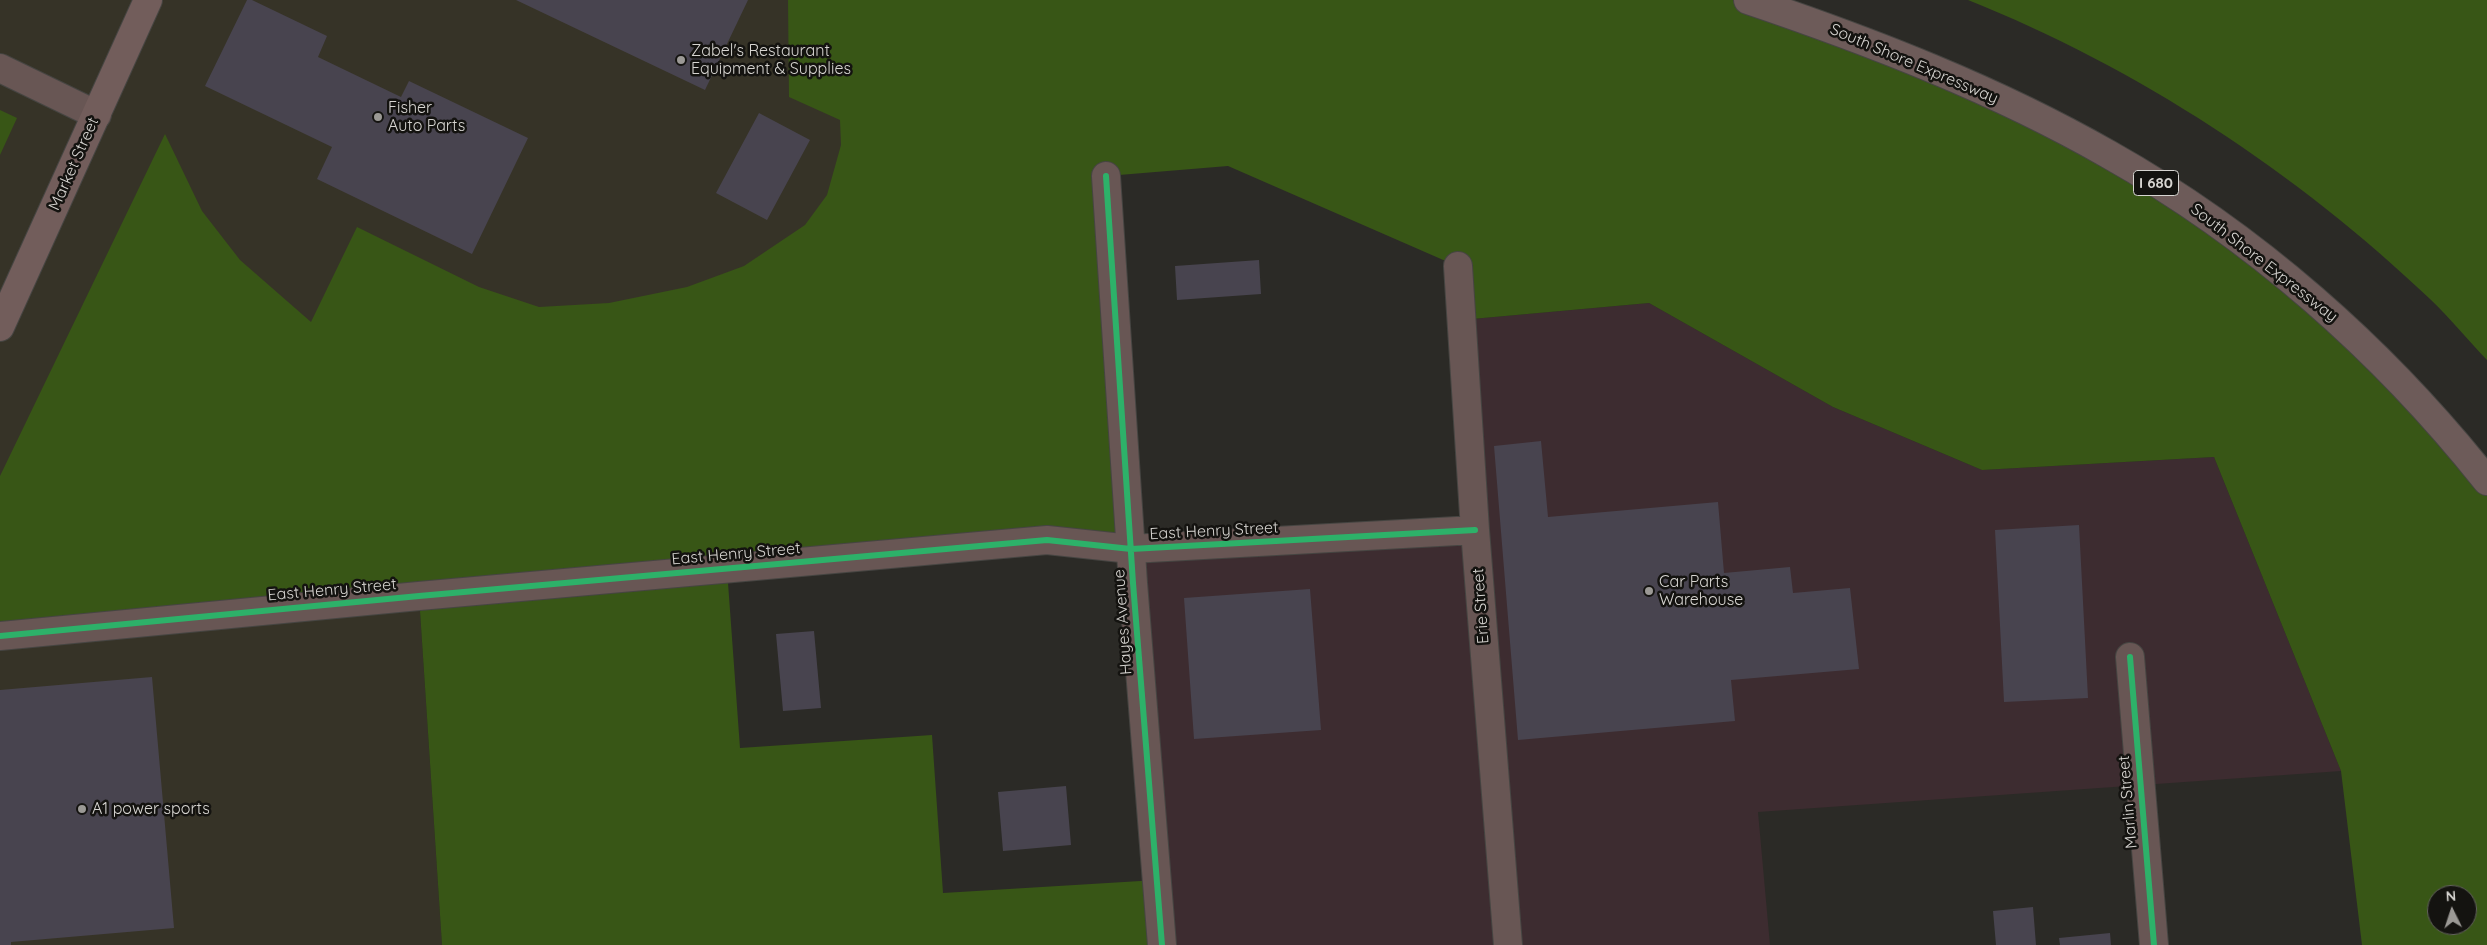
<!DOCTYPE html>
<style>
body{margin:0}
#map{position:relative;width:2487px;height:945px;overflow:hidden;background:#2b2a26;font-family:Quicksand,sans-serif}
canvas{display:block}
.north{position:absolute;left:2427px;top:885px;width:50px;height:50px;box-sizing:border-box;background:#141310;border:1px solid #62615d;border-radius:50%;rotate:356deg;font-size:14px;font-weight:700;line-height:20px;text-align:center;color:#d7d5d1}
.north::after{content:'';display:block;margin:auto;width:18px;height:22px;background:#9b9995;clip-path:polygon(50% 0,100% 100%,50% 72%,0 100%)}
</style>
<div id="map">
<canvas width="2487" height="945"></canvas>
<div class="north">N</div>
</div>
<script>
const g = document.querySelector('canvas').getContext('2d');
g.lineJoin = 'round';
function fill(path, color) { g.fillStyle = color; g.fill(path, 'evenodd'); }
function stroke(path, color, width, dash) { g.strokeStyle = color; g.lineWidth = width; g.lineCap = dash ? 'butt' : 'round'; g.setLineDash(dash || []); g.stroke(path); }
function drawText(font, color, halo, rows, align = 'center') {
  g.font = font + ' Quicksand,sans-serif'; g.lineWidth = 5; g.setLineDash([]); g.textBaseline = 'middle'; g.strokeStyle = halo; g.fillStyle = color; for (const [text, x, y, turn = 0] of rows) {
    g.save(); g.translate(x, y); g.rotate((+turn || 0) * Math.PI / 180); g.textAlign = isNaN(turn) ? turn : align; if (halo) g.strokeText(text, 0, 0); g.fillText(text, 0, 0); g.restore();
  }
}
const built = new Path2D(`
 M0,0H914L954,115L419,596L442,945H0Z`);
const industrial = new Path2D(`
 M1649,303L1833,407L1982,470L2214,457L2341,771L1758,812L1770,945H1162L1131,549L1475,530L1461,320Z`);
const green = new Path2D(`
 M788,0H1748L1948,75L2232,234L2487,481V945H2362L2341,771L2214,457L1982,470L1833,407L1649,303L1461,320L1457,266L1228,166L1107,176L1131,549L727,569L740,748L932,735L943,893L1157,880L1162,945H442L419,596L0,636V476L165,134L202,211L240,260L311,322L357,227L479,287L539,307L609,303L687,287L744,266L805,225L827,195L841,145L840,120L789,97ZM2437,895H2467V925H2437Z
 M1968,0H2487V360C2468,340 2450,318 2430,299C2298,173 2138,68 1968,0Z
 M0,110L17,118L0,155Z`);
const building = new Path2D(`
 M247,0H252L327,36L318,57L401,97L409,81L528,138L472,254L317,179L332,147L205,86Z
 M516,0H748L705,90Z
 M759,113L810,140L767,220L716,193Z
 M1259,260L1261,294L1177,300L1175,266Z
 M1541,441L1548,517L1718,502L1724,573L1790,567L1793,593L1850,588L1859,669L1731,680L1735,721L1518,740L1494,446Z
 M2079,525L2088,698L2004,702L1995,530Z
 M1310,589L1321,730L1194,739L1184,598Z
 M814,631L821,708L783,711L776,634Z
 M152,677L174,928L11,942V945H0V690Z
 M1066,786L1071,845L1003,851L998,792Z
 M2033,907L2036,945H1996L1993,911Z
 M2110,933L2111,945H2060L2059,938Z`);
const minor = new Path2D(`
 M0,68L97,115
 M1106,176L1133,583L1162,945
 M1458,266L1475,530L1508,945
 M0,636L419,596L1047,540L1131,549L1475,530
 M2130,657L2154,945`);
const major = new Path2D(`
 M0,327L148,0`);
const highway = new Path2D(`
 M1748,0C1872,42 1994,89 2108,154C2254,236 2383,350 2487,481`);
const cycleway = new Path2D(`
 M1106,176L1133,583L1162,945
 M0,636L419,596L1047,540L1131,549L1475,530
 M2130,657L2154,945`);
const markers = [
 [681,60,5,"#9b9995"],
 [378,117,5,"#9b9995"],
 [1649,591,5,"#9b9995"],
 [82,809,5,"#9b9995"]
];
const shields = [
 [2156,183,45]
];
const shieldNames = [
 ["I 680",2156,183]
];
const poiNames = [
 ["Zabel's Restaurant",691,51],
 ["Equipment & Supplies",691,69],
 ["Fisher",388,108],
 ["Auto Parts",388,126],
 ["Car Parts",1659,582],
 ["Warehouse",1659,600],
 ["A1 power sports",92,809]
];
const streetNames = [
 ["South Shore Expressway",1914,64,23],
 ["Market Street",74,164,-66],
 ["South Shore Expressway",2264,263,38],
 ["East Henry Street",1214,531,-3],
 ["East Henry Street",736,554,-5],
 ["East Henry Street",332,590,-5],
 ["Erie Street",1481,606,-94],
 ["Hayes Avenue",1123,622,-94],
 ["Marlin Street",2128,802,-95]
];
fill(built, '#363327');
fill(industrial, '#3d2c30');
fill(green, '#385616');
fill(building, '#48444f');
stroke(minor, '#464542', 30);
stroke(major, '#464542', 30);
stroke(highway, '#464542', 30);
stroke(minor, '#685654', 28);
stroke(major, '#725d5b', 28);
stroke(highway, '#6d5b59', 28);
stroke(cycleway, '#2db169', 6);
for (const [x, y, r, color] of markers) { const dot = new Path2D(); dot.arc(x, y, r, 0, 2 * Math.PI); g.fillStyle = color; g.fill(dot); stroke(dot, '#141310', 2); }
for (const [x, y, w] of shields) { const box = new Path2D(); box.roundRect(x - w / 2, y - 12.5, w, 25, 4); g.fillStyle = '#141310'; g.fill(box); stroke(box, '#d7d5d1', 1); }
drawText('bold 15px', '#d7d5d1', null, shieldNames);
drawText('16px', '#d7d5d1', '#141310', poiNames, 'left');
drawText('16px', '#d7d5d1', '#141310', streetNames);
</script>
